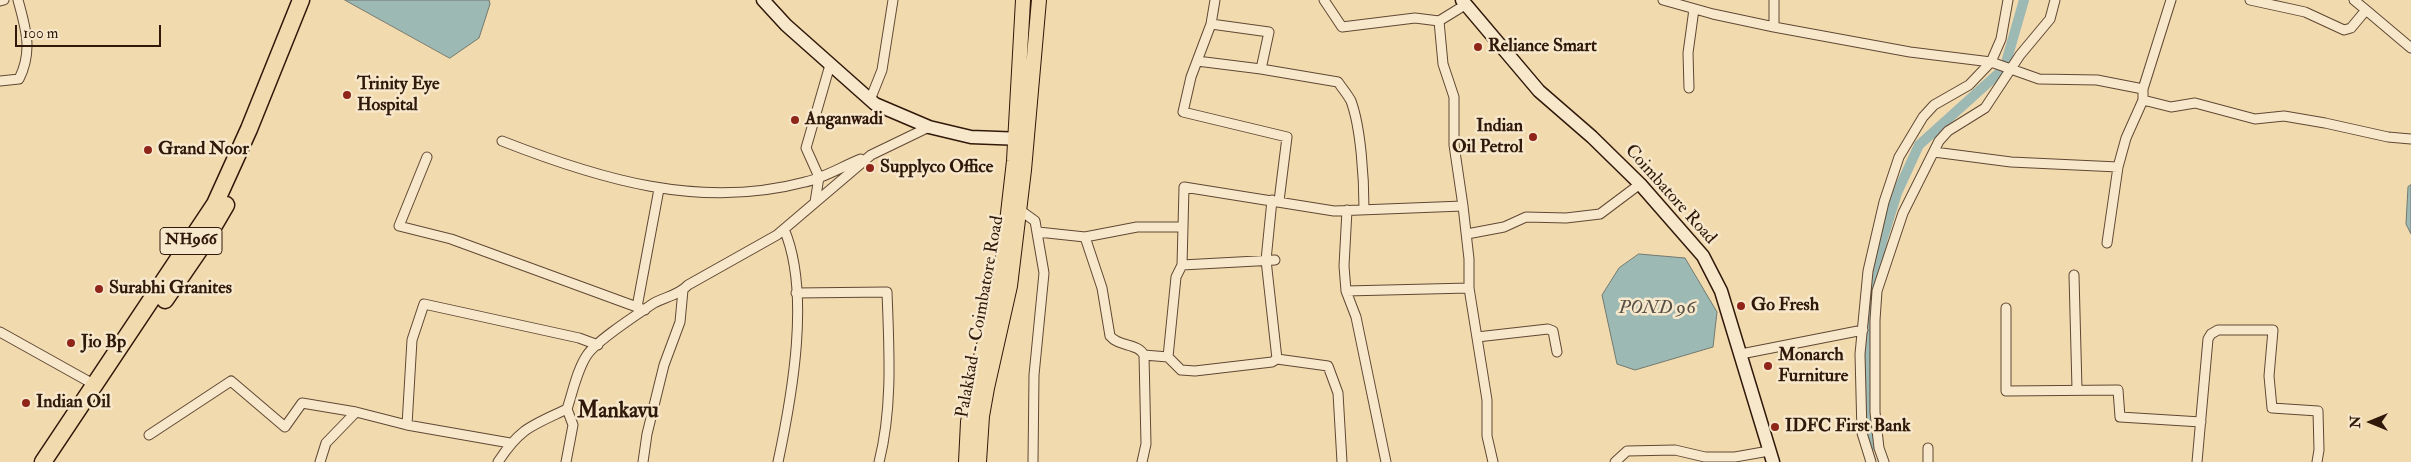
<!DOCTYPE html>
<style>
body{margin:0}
#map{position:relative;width:2411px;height:462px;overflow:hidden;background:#f2daaf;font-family:"IM FELL Double Pica",serif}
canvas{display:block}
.north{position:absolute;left:2346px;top:397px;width:50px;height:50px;-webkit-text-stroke:4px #f7e7cb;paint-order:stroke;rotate:270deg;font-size:14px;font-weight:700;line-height:20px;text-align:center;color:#30180a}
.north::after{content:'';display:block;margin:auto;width:18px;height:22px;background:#30180a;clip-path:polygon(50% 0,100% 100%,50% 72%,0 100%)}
.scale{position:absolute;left:15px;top:25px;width:146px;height:22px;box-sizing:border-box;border:2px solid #30180a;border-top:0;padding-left:6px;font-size:15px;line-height:18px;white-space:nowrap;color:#30180a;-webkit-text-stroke:4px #f7e7cb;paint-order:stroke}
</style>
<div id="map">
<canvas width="2411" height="462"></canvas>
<div class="north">N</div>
<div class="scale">100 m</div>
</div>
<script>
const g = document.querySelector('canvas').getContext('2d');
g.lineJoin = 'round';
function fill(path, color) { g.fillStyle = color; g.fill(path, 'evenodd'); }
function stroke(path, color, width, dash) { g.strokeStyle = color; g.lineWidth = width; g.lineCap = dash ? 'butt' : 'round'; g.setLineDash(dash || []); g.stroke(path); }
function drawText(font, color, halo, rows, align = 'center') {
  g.font = font + ' "IM FELL Double Pica",serif'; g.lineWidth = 5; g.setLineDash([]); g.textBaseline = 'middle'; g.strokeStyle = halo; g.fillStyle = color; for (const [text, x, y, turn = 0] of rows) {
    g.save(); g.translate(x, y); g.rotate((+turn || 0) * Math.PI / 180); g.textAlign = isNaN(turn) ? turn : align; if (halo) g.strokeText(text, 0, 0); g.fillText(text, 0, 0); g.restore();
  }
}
const water = new Path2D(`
 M345,0H489L490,4L479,38L450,58Z
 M2411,185V234L2406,224L2408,187Z
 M1639,254L1685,258L1717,312L1713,347L1635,370L1617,364L1602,295L1619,268Z`);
const canal = new Path2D(`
 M2007,59L2024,0
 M1876,446L1872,431L1869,384L1872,298L1883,238L1897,193L1919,145L2000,72`);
const street = new Path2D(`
 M1215,0L1211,24L1191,77L1183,112L1287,137L1279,201
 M1324,0L1342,27L1415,18L1439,21L1443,64L1454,97V145L1463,206
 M1663,0L1713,14L1774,27L1910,52L1991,62L2039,79L2097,80L2143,89L2171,0
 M1774,0V27
 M2250,0L2305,12L2344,30L2351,28L2366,10L2411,48
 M2354,0L2366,10
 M0,1L4,0
 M1439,21L1465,5
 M1211,24L1269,32L1261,69L1338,82C1342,88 1348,95 1351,101C1361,128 1364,179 1364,209
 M1197,61L1261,69
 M0,81L19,79C33,51 26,29 18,0
 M1689,88L1688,53L1694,9
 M2143,89V100L2171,107L2195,103L2255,119L2284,116L2325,123L2388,137L2411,139
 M870,100L882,70L893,0
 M502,141C599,179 700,210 805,182C824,178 843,166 861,159
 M1934,152L2011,162L2118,167
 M427,157L399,226L451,239L645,310
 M1272,200L1266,260L1277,359
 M815,202L819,177L806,148L830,65
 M1017,208L1035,221L1044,273L1034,375L1033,462
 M1347,210L1344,266L1346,291L1356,317L1386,462
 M1183,227L1184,187L1334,211L1463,206L1469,259V288L1487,400V436L1493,462
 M1038,232L1085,237L1102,288L1110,336C1119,347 1138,343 1144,355L1146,444L1142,462
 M1467,234L1504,227L1526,217L1566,218L1600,214L1640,184
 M1085,237L1137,227H1183L1182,265L1275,260
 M2107,243L2118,167L2126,138L2143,100
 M2074,275L2077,389
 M1346,291L1469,288
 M796,293L887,292C889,348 893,407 879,462
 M637,307L659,189
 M2006,308V391L2118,390L2120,417L2201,422
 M0,332L95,385
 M1477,337L1548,329L1553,331L1557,352
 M1741,354L1863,330
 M1144,355L1168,357L1181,370L1195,371L1272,362L1277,359L1328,366L1338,393L1342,462
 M1168,357L1176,277L1182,265
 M149,435L231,381L285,427L302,403L356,412L407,425
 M510,443L407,425L412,340L424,304L579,338L598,345
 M1928,448V462
 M320,462L326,443L356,412
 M498,462C520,428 531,426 567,409C573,391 577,370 587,355C597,340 638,314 654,303C665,297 679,295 688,285L777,235L871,155L929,127
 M566,462L573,425L567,409
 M643,462L647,434L664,365L680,322L683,290
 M778,462C792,396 811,292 784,229
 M1615,462L1627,451L1675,450L1705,457H1735L1769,451
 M1871,462L1862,433L1860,354L1868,271L1884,202L1899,157L1923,117L1934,105L1969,85L1991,62L2001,39L2008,0
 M1884,462L1879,448L1875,412V320L1877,291L1903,213L1939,141L1948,131L1985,108L2020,55L2050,19L2055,0
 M2197,462L2208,339L2211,334L2218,330H2273L2269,376L2272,408L2318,411L2319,450L2317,462`);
const secondary = new Path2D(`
 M763,0L786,25L875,104L929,127L971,137L1023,139
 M1462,0L1539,91L1592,137L1640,184L1703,256L1721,291L1773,462`);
const primary = new Path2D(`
 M966,462L968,422L975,380L1000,283L1014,161L1023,0
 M979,462L982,416L987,388L1010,286L1024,170L1039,0`);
const highway = new Path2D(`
 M165,300L202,246L226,205
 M43,462L215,204L249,129L301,0`);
const markers = [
 [1478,47,5,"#8f2418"],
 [347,95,5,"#8f2418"],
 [795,120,5,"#8f2418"],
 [1533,137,5,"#8f2418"],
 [148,150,5,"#8f2418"],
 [870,168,5,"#8f2418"],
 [99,289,5,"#8f2418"],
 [1741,306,5,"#8f2418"],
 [71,343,5,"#8f2418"],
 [1768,366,5,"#8f2418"],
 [26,403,5,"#8f2418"],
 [1775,427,5,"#8f2418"]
];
const shields = [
 [191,241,62]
];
const shieldNames = [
 ["NH966",191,241]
];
const poiNames = [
 ["Reliance Smart",1488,47],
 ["Trinity Eye",357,85],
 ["Hospital",357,106],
 ["Anganwadi",805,120],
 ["Indian",1523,127,"right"],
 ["Oil Petrol",1523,148,"right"],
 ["Grand Noor",158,150],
 ["Supplyco Office",880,168],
 ["Surabhi Granites",109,289],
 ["Go Fresh",1751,306],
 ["Jio Bp",81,343],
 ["Monarch",1778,356],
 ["Furniture",1778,377],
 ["Indian Oil",36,403],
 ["IDFC First Bank",1785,427]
];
const streetNames = [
 ["Coimbatore Road",1670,195,48],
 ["Palakkad - Coimbatore Road",981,317,-80]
];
const waterNames = [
 ["POND 96",1657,309]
];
const districtNames = [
 ["Mankavu",618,412]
];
fill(water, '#9db9b4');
stroke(water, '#717970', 1);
stroke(canal, '#9db9b4', 10);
stroke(street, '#604833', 11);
stroke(secondary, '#30180a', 15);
stroke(primary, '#30180a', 16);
stroke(highway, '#30180a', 19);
stroke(street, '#f7e7cb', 9);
stroke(secondary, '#f7e7cb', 12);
stroke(primary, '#f2daaf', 14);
stroke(highway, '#f2daaf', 16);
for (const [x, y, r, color] of markers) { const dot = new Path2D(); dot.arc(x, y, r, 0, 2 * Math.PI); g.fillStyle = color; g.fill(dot); stroke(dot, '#f7e7cb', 2); }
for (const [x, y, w] of shields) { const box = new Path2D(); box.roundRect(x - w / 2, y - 13.5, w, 27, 4); g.fillStyle = '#f7e7cb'; g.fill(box); stroke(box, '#30180a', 1); }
drawText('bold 16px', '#30180a', null, shieldNames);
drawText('bold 18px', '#30180a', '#f7e7cb', poiNames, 'left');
drawText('18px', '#30180a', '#f7e7cb', streetNames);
drawText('italic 19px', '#565046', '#f7e7cb', waterNames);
drawText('bold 22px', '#30180a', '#f7e7cb', districtNames);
</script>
